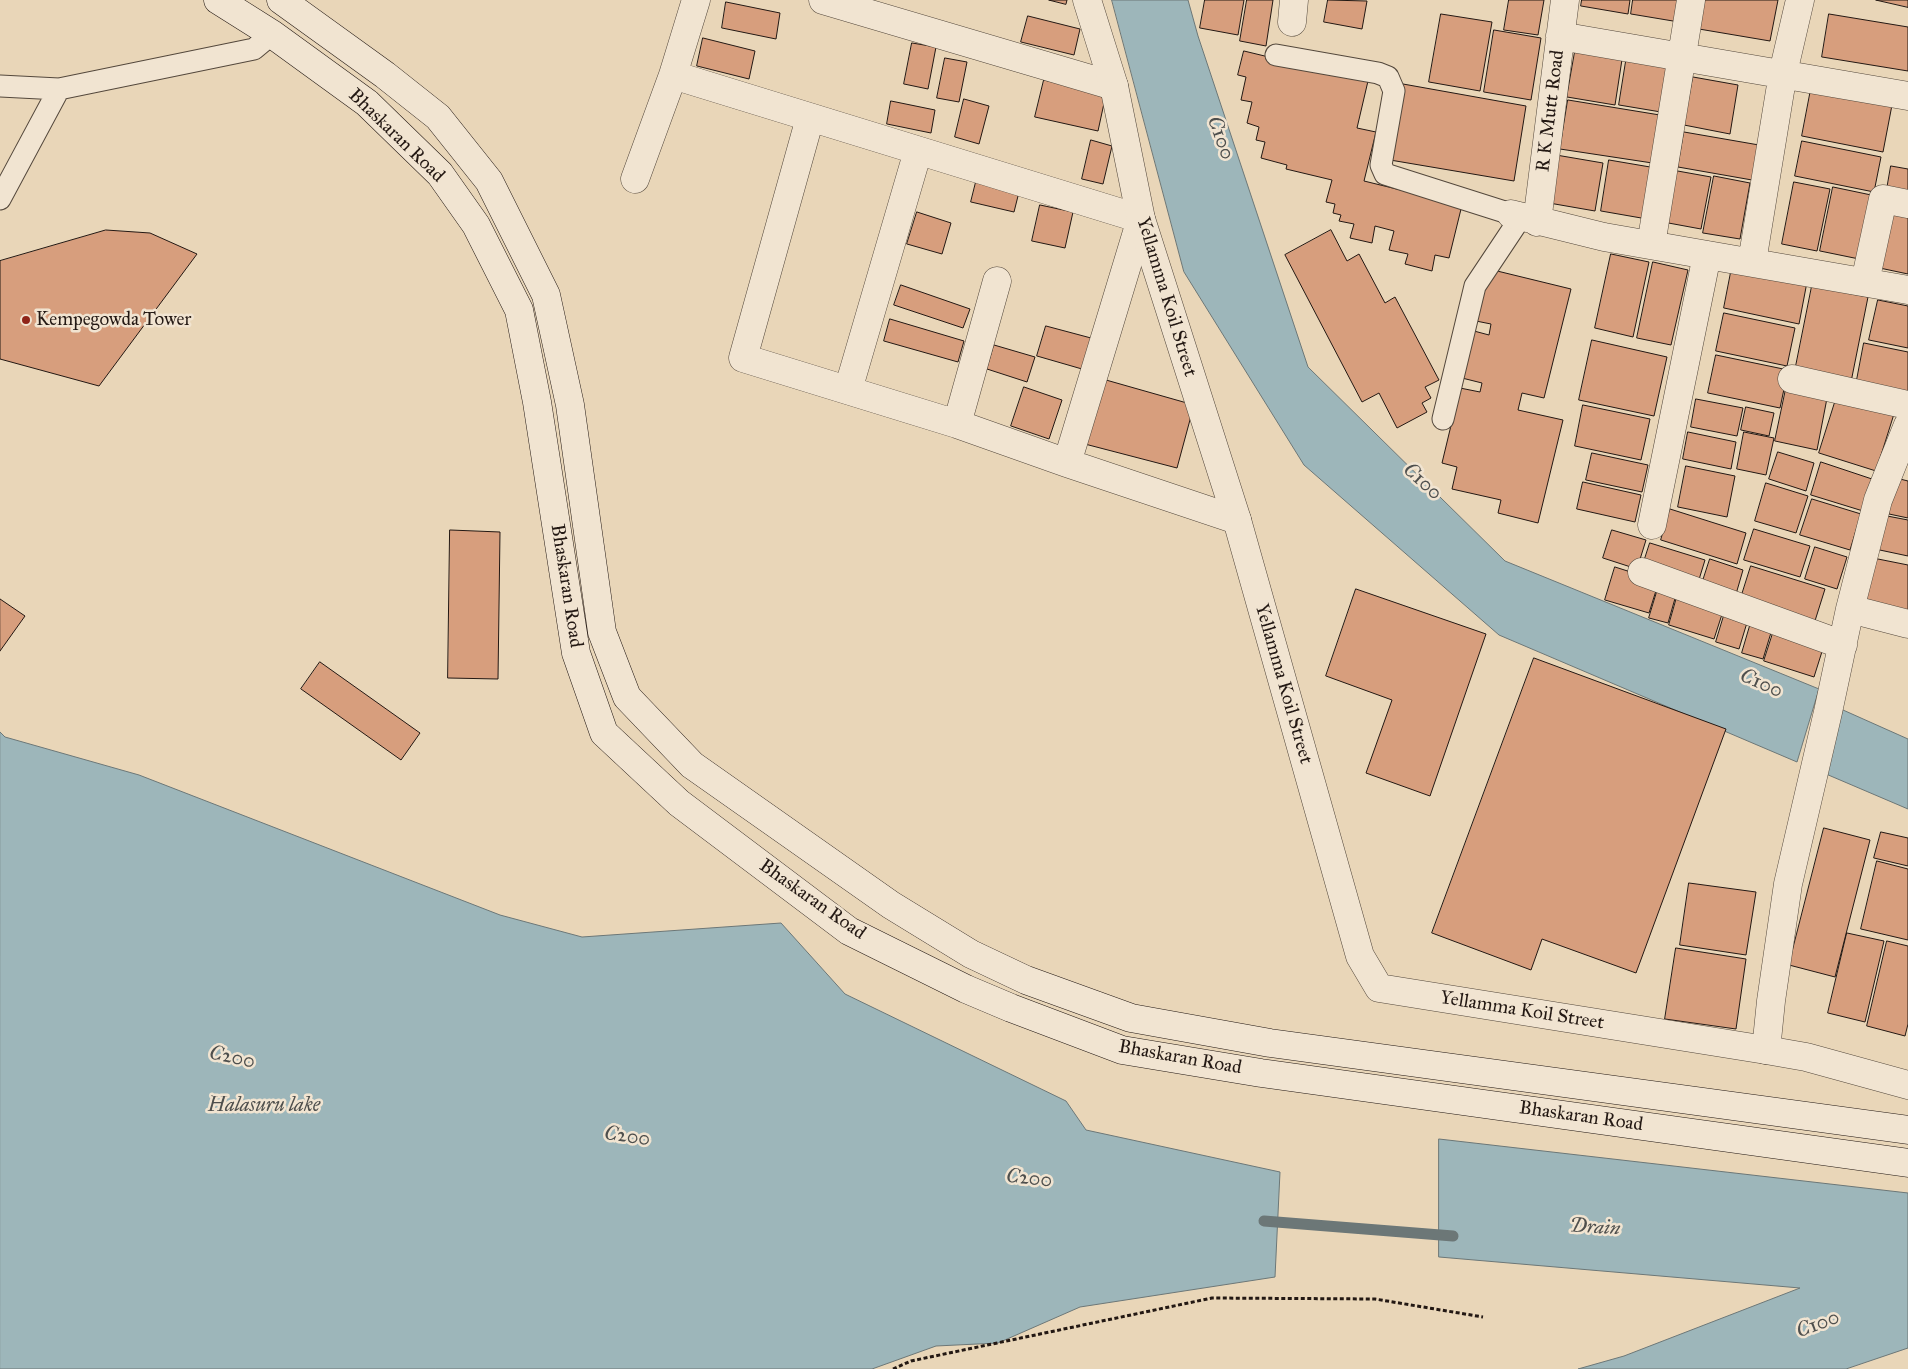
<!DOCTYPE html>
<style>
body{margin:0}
canvas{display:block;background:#e9d6b8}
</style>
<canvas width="1908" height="1369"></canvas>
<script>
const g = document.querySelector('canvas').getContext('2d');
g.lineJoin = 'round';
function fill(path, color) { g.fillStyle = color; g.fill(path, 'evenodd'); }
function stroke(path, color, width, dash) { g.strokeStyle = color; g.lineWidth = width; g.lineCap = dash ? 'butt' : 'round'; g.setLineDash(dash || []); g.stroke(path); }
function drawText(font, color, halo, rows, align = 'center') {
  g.font = font + ' "IM FELL Great Primer",serif'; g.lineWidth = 5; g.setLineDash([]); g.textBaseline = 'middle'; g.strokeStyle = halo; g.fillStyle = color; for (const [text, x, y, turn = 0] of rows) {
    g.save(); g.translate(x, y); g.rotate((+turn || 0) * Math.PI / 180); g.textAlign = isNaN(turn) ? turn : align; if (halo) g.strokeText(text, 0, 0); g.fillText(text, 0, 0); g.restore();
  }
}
const water = new Path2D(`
 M1112,0H1188L1198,36L1308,367L1505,561L1819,689L1797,762L1499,635L1304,465L1184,272Z
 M1843,710L1908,739V809L1826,774Z
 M0,732L5,737L139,775L500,915L582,937L781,923L845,994L1066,1101L1086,1130L1280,1172L1275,1277L1080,1307L998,1343L936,1346L872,1369H0Z
 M1439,1139L1908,1193V1348L1846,1369H1578L1624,1356L1800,1288L1439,1257Z`);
const stream = new Path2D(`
 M1264,1221L1453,1236`);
const building = new Path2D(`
 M1049,0H1067L1066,4Z
 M1205,0H1244L1238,35L1200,28Z
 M1247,0H1273L1266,46L1240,41Z
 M1328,0L1367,1L1362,29L1324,22Z
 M1509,0H1544L1538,35L1504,30Z
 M1582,0H1630L1628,14L1581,6Z
 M1633,0H1682L1679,22L1631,14Z
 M1698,0H1778L1770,41L1693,28Z
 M1876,0H1908V7Z
 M726,2L780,13L776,39L722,28Z
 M1441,14L1492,22L1480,91L1429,82Z
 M1829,14L1908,27V71L1822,57Z
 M1028,16L1080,29L1074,55L1021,42Z
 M1494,30L1541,38L1531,100L1484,92Z
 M703,38L755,51L749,79L697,66Z
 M912,43L936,47L928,89L904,84Z
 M1576,46L1623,53L1615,105L1567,97Z
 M1244,51L1368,81L1357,128L1376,132L1364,181L1462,205L1449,258L1435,255L1432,271L1405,264L1408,254L1389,250L1394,231L1375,226L1372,243L1350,238L1354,224L1339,221L1341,215L1333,213L1335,204L1326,202L1332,180L1286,169L1287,165L1261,158L1265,142L1256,140L1259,127L1247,123L1252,102L1241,100L1246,77L1238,75Z
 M1627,55L1675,63L1667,113L1619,105Z
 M945,58L967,62L959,102L937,98Z
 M1693,77L1738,85L1730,134L1684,125Z
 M1044,80L1106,94L1098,131L1035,117Z
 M1403,84L1526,106L1514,181L1390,160Z
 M1811,89L1892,105L1883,152L1802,136Z
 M964,99L989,106L979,144L955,137Z
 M1568,100L1666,116L1659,164L1560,149Z
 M891,101L935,110L931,133L887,124Z
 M1684,132L1759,145L1752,180L1678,167Z
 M1091,140L1112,146L1103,184L1082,179Z
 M1802,141L1881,157L1874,192L1795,176Z
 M1556,155L1603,163L1595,211L1549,203Z
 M1609,160L1656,168L1647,219L1601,211Z
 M1891,166L1908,169V199L1886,195Z
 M1672,170L1711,177L1701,229L1663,222Z
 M1714,176L1750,183L1740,239L1703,233Z
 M977,178L1020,188L1014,212L971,202Z
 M1794,182L1830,189L1817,251L1782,244Z
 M1833,187L1876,196L1864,260L1820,251Z
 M1887,204L1908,208V274L1875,267Z
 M1040,205L1073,212L1065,248L1032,241Z
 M917,212L951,223L942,254L907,244Z
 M106,230L150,233L197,254L99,386L0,359V261Z
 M1331,230L1347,261L1359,254L1385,303L1395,297L1439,380L1425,387L1431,398L1422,403L1427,412L1397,428L1379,393L1362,402L1285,255Z
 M1611,254L1649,262L1633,337L1595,328Z
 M1653,262L1688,270L1671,345L1637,338Z
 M1732,267L1807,282L1799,324L1724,308Z
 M1489,269L1571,289L1544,398L1522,393L1518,410L1563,420L1538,523L1498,513L1501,500L1452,489L1457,467L1442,463L1460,388L1480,392L1482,383L1462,378L1474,331L1489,335L1491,324L1476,321Z
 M901,285L970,309L963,328L894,305Z
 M1812,286L1868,297L1851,382L1795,371Z
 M1878,300L1908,306V348L1869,340Z
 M1724,313L1795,328L1787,366L1716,351Z
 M890,319L964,341L958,362L884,341Z
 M1046,326L1091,338L1082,369L1037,356Z
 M1592,340L1667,357L1654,416L1579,400Z
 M1864,343L1908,352V395L1856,385Z
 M994,345L1035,357L1027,382L987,369Z
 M1716,355L1788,370L1780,408L1708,393Z
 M1099,378L1194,405L1177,468L1081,443Z
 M1787,384L1828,393L1817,450L1775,441Z
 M1024,387L1062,400L1049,439L1011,426Z
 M1837,396L1894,414L1876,471L1819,453Z
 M1696,399L1743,408L1737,436L1691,427Z
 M1583,405L1650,419L1641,460L1575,446Z
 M1746,407L1774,413L1769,436L1741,430Z
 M1688,432L1736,442L1731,469L1683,459Z
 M1744,432L1774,438L1766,475L1737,469Z
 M1778,452L1814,463L1806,491L1769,479Z
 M1592,453L1648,465L1642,492L1586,480Z
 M1821,462L1872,479L1863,511L1811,495Z
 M1686,466L1735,476L1727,517L1678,507Z
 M1896,478L1908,481V518L1889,514Z
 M1583,482L1641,495L1635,522L1577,509Z
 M1766,483L1808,496L1796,533L1755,521Z
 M1812,499L1861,514L1850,550L1800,535Z
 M1670,509L1746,533L1737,564L1661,540Z
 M1882,515L1908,520V556L1875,549Z
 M1754,529L1810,546L1800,577L1744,560Z
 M450,530L500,532L498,679L448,678Z
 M1612,530L1646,540L1637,569L1603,558Z
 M1650,543L1705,560L1697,586L1642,568Z
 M1815,547L1847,557L1837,589L1805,579Z
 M1873,558L1908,565V619L1862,609Z
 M1710,559L1743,570L1734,601L1700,590Z
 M1751,566L1825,589L1814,624L1740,601Z
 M1615,567L1659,581L1649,613L1605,600Z
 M1660,582L1678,588L1668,623L1649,618Z
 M1356,589L1486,634L1430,796L1366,773L1392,700L1326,676Z
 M1679,590L1725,605L1714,639L1669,625Z
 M0,599L25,616L0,651Z
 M1726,609L1749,616L1739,649L1716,642Z
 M1752,619L1773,626L1763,659L1742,653Z
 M1775,627L1825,642L1814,677L1764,661Z
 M1534,658L1726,729L1636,973L1542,939L1531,970L1432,933Z
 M320,662L420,733L401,760L301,689Z
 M1824,828L1870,840L1835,977L1789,965Z
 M1881,832L1908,838V866L1874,858Z
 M1877,861L1908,869V940L1861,929Z
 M1689,883L1756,892L1746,955L1680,945Z
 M1847,933L1884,941L1865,1022L1828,1013Z
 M1887,941L1908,946V1024L1905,1036L1867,1026Z
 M1676,948L1746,959L1736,1029L1665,1019Z`);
const path = new Path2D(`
 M893,1369L911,1361L1212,1298L1375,1299L1483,1317`);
const service = new Path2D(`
 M1276,55L1378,73L1388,77L1394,91L1381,165L1385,174L1511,214
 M0,86L59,89
 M0,199L59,89L254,49L272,34
 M1443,419L1475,286L1521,217`);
const minor = new Path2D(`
 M823,0L1114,86
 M1292,22L1294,0
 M1560,36L1908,96
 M673,75L1141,219L1067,463
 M810,118L743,358L957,424L1067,463L1237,520
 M635,179L673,75L696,0
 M1511,214L1604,237L1908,290
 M1537,222L1565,0
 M1651,245L1691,0
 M1752,262L1783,73L1800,0
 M1865,282L1883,199L1908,204
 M1792,379L1908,405
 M848,390L918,151
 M957,424L997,281
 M1652,525L1707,255
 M1642,572L1843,645
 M1850,609L1908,624
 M1766,1050L1771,1001L1788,884L1828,712L1850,609L1878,500L1908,425`);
const tertiary = new Path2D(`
 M1087,0L1114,86L1141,219L1237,520L1360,956L1379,988L1766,1050L1806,1057L1908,1085`);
const secondary = new Path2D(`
 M218,0L272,34L367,103L440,174L476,225L519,310L537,402L576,653L604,733L679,803L849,931L966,989L1011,1008L1122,1050L1261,1073L1908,1163
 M281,0L385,75L438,117L489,181L546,295L570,405L602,632L627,697L692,765L891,905L971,954L1026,980L1131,1018L1270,1043L1908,1130`);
const markers = [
 [26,320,5,"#8f2418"]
];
const streetNames = [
 ["R K Mutt Road",1551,111,-83],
 ["Bhaskaran Road",396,136,44],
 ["Yellamma Koil Street",1166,297,73],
 ["Bhaskaran Road",566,586,81],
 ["Yellamma Koil Street",1283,684,74],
 ["Bhaskaran Road",812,900,35],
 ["Yellamma Koil Street",1522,1011,9],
 ["Bhaskaran Road",1180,1058,10],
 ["Bhaskaran Road",1581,1117,8]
];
const poiNames = [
 ["Kempegowda Tower",36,320]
];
const waterNames = [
 ["C100",1220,138,70],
 ["C100",1422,482,42],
 ["C100",1761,684,24],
 ["C200",232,1058,12],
 ["Halasuru lake",264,1106],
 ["C200",627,1137,8],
 ["C200",1029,1179,6],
 ["Drain",1595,1228,4],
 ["C100",1818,1325,-21]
];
fill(water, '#9db6ba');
stroke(water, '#6c7777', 1);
stroke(stream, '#6c7777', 11);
fill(building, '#d79e7d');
stroke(building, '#231813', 1);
stroke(service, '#54483c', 23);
stroke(minor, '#54483c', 29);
stroke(tertiary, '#54483c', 29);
stroke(secondary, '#231813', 29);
stroke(path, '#231813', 3, [4, 2.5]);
stroke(service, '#f1e4d1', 21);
stroke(minor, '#f1e4d1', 28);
stroke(tertiary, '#f1e4d1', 28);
stroke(secondary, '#f1e4d1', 28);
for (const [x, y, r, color] of markers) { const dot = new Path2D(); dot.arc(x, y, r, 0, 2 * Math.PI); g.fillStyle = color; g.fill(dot); stroke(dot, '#f1e4d1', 2); }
drawText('19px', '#231813', '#f1e4d1', streetNames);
drawText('19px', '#231813', '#f1e4d1', poiNames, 'left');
drawText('italic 20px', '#4e4f4d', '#f1e4d1', waterNames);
</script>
